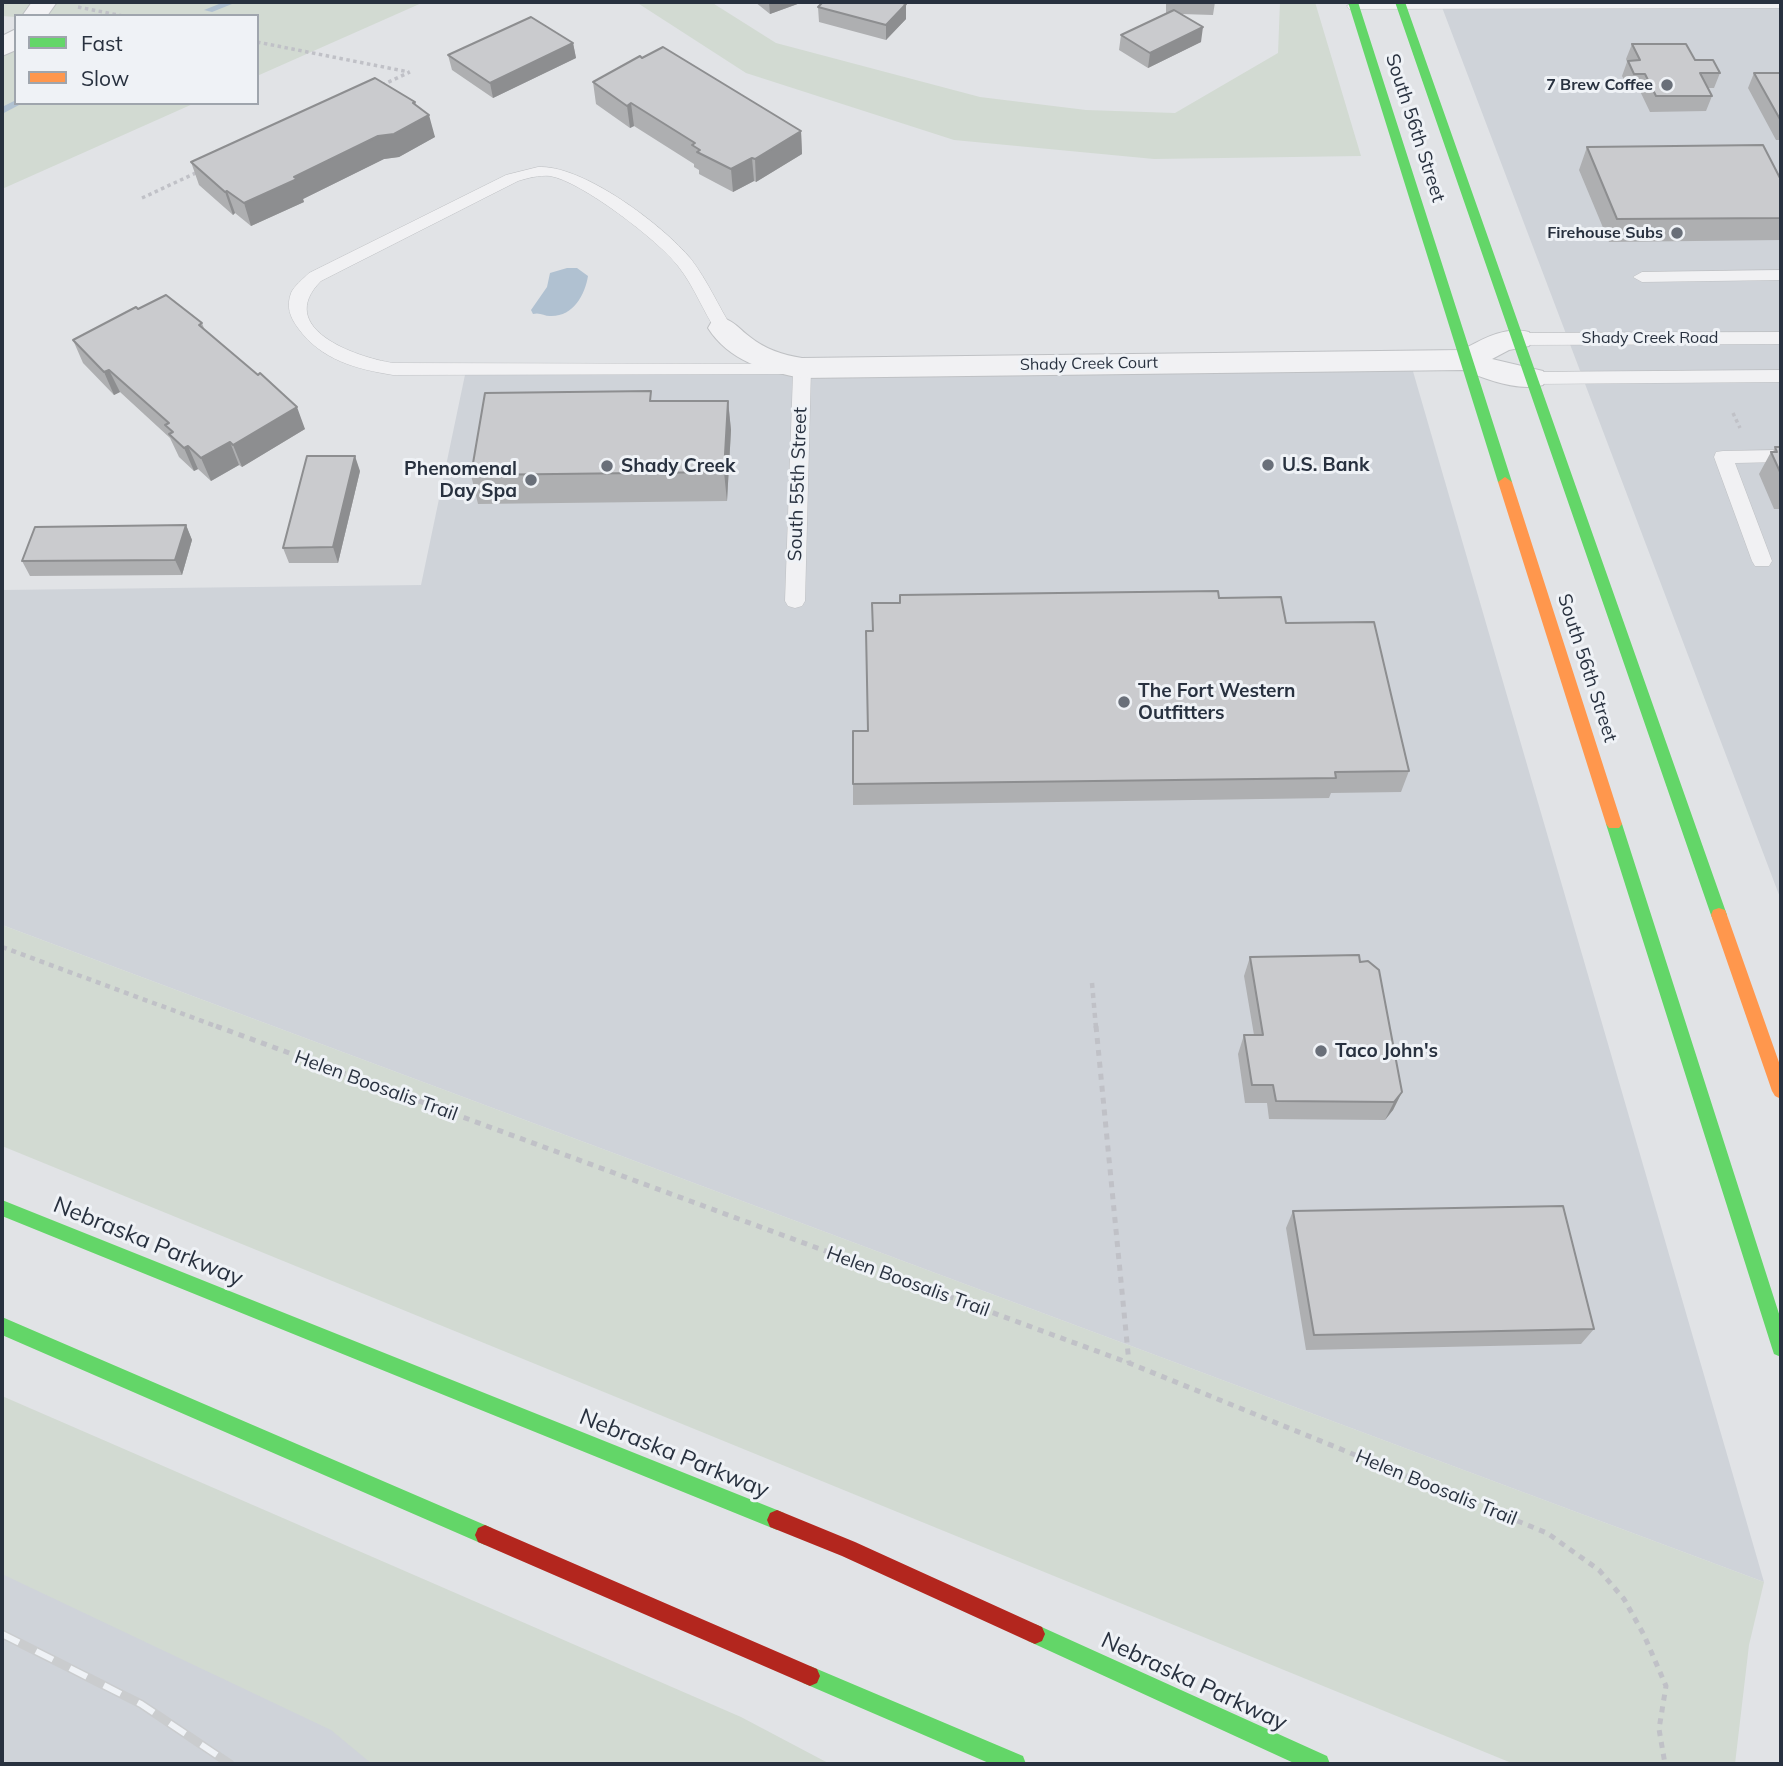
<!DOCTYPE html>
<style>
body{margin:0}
#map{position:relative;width:1783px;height:1766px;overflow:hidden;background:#e1e3e6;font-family:Mulish,sans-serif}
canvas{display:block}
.frame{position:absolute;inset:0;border:4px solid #28313f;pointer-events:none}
.legend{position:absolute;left:14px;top:14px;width:245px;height:91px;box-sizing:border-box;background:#eff2f6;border:2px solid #9fa5ad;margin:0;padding:9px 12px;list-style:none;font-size:21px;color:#28313f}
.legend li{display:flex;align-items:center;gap:14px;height:35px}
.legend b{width:35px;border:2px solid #9fa5ad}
</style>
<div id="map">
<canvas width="1783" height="1766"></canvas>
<div class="frame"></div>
<ul class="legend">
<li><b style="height:9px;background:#63d668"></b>Fast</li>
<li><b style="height:9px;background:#ff974d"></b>Slow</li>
</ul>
</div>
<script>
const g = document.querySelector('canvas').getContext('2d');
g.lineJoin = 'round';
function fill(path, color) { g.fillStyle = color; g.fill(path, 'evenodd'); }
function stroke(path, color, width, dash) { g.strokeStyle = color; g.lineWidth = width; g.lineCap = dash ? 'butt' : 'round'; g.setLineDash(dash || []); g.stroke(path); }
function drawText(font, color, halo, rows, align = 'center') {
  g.font = font + ' Mulish,sans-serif'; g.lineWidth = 6; g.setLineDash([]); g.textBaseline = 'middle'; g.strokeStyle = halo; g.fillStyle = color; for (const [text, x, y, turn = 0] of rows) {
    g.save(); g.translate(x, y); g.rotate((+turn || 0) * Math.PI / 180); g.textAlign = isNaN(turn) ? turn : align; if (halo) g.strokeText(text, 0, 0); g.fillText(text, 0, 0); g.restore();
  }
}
const built = new Path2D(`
 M1440,2H1781V900Z
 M1410,361L1764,1582L2,925V590L421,585L466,370Z
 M2,1510L516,1764H2Z`);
const green = new Path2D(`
 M2,2H424L257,76V16L16,17L2,16Z
 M636,2H711L776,43L980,97L1086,110L1175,113L1278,53L1280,2H1315L1361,156L1154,159L954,140L746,73Z
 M16,37V103H195L2,189V48Z
 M2,925L1764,1582L1749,1645L1735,1764H1514L2,1146Z
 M2,1396L741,1717L830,1764H372L331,1730L2,1574Z`);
const water = new Path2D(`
 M567,268H577L588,276C585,295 573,317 550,316C544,316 540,312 533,314L531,310L547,287L550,273Z`);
const stream = new Path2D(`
 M224,2H237L212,12L204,10Z
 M16,100V103H21L19,105L2,114V107Z`);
const pathFar2 = new Path2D(`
 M78,7L123,16
 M257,42L409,72
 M382,85L410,72
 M142,198L200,171
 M1733,413L1740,428`);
const pathFar1 = new Path2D(`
 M2,947L221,1028
 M1092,983L1096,1028`);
const path = new Path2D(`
 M216,1026L1129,1363L1547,1533L1599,1570L1624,1599L1644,1635L1666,1686L1659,1729L1665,1764
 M1096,1026L1129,1363`);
const lane = new Path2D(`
 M1353,2H1781V8L1349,9L1347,6Z
 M538,167C582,164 663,225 691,259C707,280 718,305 732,328L729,332H717C703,311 694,286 678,266C659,241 581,181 550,176C539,175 528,178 518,181L321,281C274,328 355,357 393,363L808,364L811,368L805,601L802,606L795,608L788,606L785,601L793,374L393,375C356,369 321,360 298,328C290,317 286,307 291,293C294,286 303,279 309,273L506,175Z
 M1781,270V280L1642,282L1633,277L1642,272Z
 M1781,332V344L1518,345L1509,339L1518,333Z
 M1781,370V382L1532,384L1523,378L1532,372Z
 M1781,450V462L1735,463L1772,561L1769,566H1755L1752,561L1714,457L1716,452L1723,451Z`);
const street = new Path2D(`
 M32,2H57L47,16H22Z
 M16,29V50L2,56V36Z
 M723,318C736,322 740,330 750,337C765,349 783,355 802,358L1462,350C1483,339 1504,326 1529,332L1533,339L1529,346L1509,350L1492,359L1543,371L1547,378L1543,385C1518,392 1486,379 1463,370L802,378C765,371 729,361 708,328L712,321Z`);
const fast = new Path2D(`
 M1348,2H1358L1512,482L1510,485L1505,487L1498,482Z
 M1395,2H1405L1727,915L1725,920H1713L1711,915Z
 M1614,818L1619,820L1622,824L1781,1320V1357L1774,1354L1772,1348L1606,824L1609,820Z
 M2,1200L777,1510L784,1513L787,1520L784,1527L777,1530L2,1216Z
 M2,1317L492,1528L495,1535L492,1542L485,1545L478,1542L2,1335Z
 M1035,1624L1327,1756L1330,1764H1296L1028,1641L1025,1634L1028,1627Z
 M810,1666L1023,1756L1026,1764H991L803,1683L800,1676L803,1669Z`);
const slow = new Path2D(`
 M1505,477L1512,482L1622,824L1619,828H1609L1606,824L1498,482Z
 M1719,908L1725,910L1727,915L1781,1068V1099L1775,1096L1772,1091L1711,915L1713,910Z`);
const jam = new Path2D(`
 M777,1510L855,1542L1042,1627L1045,1634L1042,1641L1035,1644L1028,1641L842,1556L770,1527L767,1520L770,1513Z
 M485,1525L817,1669L820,1676L817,1683L810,1686L803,1683L478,1542L475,1535L478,1528Z`);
const rail = new Path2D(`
 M2,1634L141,1704L230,1764`);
const wall = new Path2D(`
 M755,2H803L770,14Z
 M1166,2H1215L1213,15L1181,14L1201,42L1148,68L1119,50L1121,35L1166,13Z
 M818,7L906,19L886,40L819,22Z
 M573,43L576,58L493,98L452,70L448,55Z
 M1632,44L1695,60L1720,73L1714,88H1708L1712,96L1706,111L1650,112L1639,89H1629L1622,76L1627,62L1626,59Z
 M1754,73H1781V140H1776L1748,88Z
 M593,82L801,131L802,154L756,182L754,181L733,192L699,174V170L694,167V164L634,126L630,128L596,104Z
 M416,106L435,137L399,157L384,159L303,199L304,202L251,226L235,213L233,215L199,185L191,162Z
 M1587,147L1781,180V240L1609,242L1579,170Z
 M138,309L202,323L205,331L305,429L242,467L239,465L211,481L198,469L194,471L179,457L170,438L120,392L114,395L83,363L73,340Z
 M652,401H728L731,430L727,501L478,504L471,475Z
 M1775,447H1781V509H1774L1759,474L1771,452H1773Z
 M360,471L338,563H289L283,548Z
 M186,525L192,540L182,575L30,576L22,561Z
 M1219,598L1286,623L1409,771L1401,792L1331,793L1329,798L853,805V731H868Z
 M1250,957L1360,962L1402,1092L1393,1110L1385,1120L1269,1119L1267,1103H1245L1238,1054L1244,1035H1254L1244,976Z
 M1293,1211L1594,1329L1581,1344L1306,1350L1286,1228Z`);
const shadedWall = new Path2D(`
 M769,2H803L770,14Z
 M906,4V19L886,40V25Z
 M1203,27L1201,42L1148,68L1150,53Z
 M573,43L576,58L493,98L490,83Z
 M415,102L420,120L429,115L435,137L399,157L384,159L303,199L304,202L251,226L244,203L294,177Z
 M631,103L634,126L630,128L627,106Z
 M801,131L802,154L756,182L755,159Z
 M752,158L754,181L733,192L731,169Z
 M227,191L235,213L233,215L225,192Z
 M109,370L120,392L114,395L104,372Z
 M728,401L731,430L727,501L724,472Z
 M297,407L305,429L242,467L233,445Z
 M230,442L239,465L211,481L201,458Z
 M188,446L198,469L194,471L184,448Z
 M355,456L360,471L338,563L333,547Z
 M186,525L192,540L182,575L175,560Z
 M1402,1092L1393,1110L1385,1120L1394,1102Z`);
const building = new Path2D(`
 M823,2H899L906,4L886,25L818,7Z
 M1174,10L1203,27L1150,53L1121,35Z
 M531,17L573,43L490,83L448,55Z
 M1632,44H1686L1695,60H1713L1720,73H1700L1712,96H1656L1645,74H1634L1628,61L1640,60Z
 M663,47L801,131L755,159L752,158L731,169L697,152L700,150L692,145L695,143L631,103L627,106L593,82L640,56L642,58Z
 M1754,73H1781V121Z
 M375,78L415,102L413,103L429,115L394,134L378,136L294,177L297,179L244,203L227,191L225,192L191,162Z
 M1763,145L1781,180V218L1617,219L1587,147Z
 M166,295L202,323L199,325L258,375L260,373L297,407L233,445L230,442L201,458L188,446L184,448L169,434L173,432L165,425L169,423L109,370L104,372L73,340L136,307L138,309Z
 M651,391L650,401H728L724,472L471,475L485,393Z
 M1775,447H1781V474L1771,452H1777Z
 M307,456H355L333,547L283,548Z
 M186,525L175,560L22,561L35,527Z
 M1218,591L1219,598L1281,597L1286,623L1374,622L1409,771L1335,772L1336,778L853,784V731H868L866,631H873L872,603H900V595Z
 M1359,955L1360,962L1368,961L1379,970L1402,1092L1394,1102L1276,1101L1273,1085H1252L1244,1035H1263L1250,957Z
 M1563,1206L1594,1329L1314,1335L1293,1211Z`);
const markers = [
 [1667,85,7,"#696f79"],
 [1677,233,7,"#696f79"],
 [1268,465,7,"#696f79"],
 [607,466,7,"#696f79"],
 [531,480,7,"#696f79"],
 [1124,702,7,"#696f79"],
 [1321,1051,7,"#696f79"]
];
const farPoinames = [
 ["7 Brew Coffee",1653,85],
 ["Firehouse Subs",1663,233]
];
const farStreetnames = [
 ["Shady Creek Road",1650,338],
 ["Shady Creek Court",1089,364,-1]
];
const streetNames = [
 ["South 56th Street",1415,128,72],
 ["South 55th Street",798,484,-88],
 ["South 56th Street",1587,668,72],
 ["Helen Boosalis Trail",376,1086,20],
 ["Helen Boosalis Trail",908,1282,20],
 ["Helen Boosalis Trail",1436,1488,22]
];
const poiNames = [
 ["U.S. Bank",1282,465],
 ["Shady Creek",621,466],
 ["Phenomenal",517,469,"right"],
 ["Day Spa",517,491,"right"],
 ["The Fort Western",1138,691],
 ["Outfitters",1138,713],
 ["Taco John's",1335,1051]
];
const nearStreetnames = [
 ["Nebraska Parkway",148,1242,22],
 ["Nebraska Parkway",674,1454,22],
 ["Nebraska Parkway",1194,1682,25]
];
fill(built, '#cfd3d9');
fill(green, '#d2dad2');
fill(water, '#b0c1d1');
fill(stream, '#b0c1d1');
stroke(lane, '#bfc1c4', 1);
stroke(street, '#bfc1c4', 2);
stroke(pathFar2, '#c0c1c7', 3.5, [3.5, 3.5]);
stroke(pathFar1, '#c0c1c7', 4.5, [5, 5]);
stroke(path, '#c0c1c7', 5, [6, 6]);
fill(lane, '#f1f1f3');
fill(street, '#f1f1f3');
fill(fast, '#63d668');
fill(slow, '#ff974d');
fill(jam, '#b3261e');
stroke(rail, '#caccce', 9);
stroke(rail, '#eff2f6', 6, [19]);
fill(wall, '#aeafb1');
fill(shadedWall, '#8d8e90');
fill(building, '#cacbce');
stroke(building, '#8d8e90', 2);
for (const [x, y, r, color] of markers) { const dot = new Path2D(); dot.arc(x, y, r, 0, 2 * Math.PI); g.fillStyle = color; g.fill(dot); stroke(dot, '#eff2f6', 2.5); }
drawText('bold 16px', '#28313f', '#eff2f6', farPoinames, 'right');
drawText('16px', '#28313f', '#eff2f6', farStreetnames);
drawText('19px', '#28313f', '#eff2f6', streetNames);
drawText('bold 19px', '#28313f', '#eff2f6', poiNames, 'left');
drawText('23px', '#28313f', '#eff2f6', nearStreetnames);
</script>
